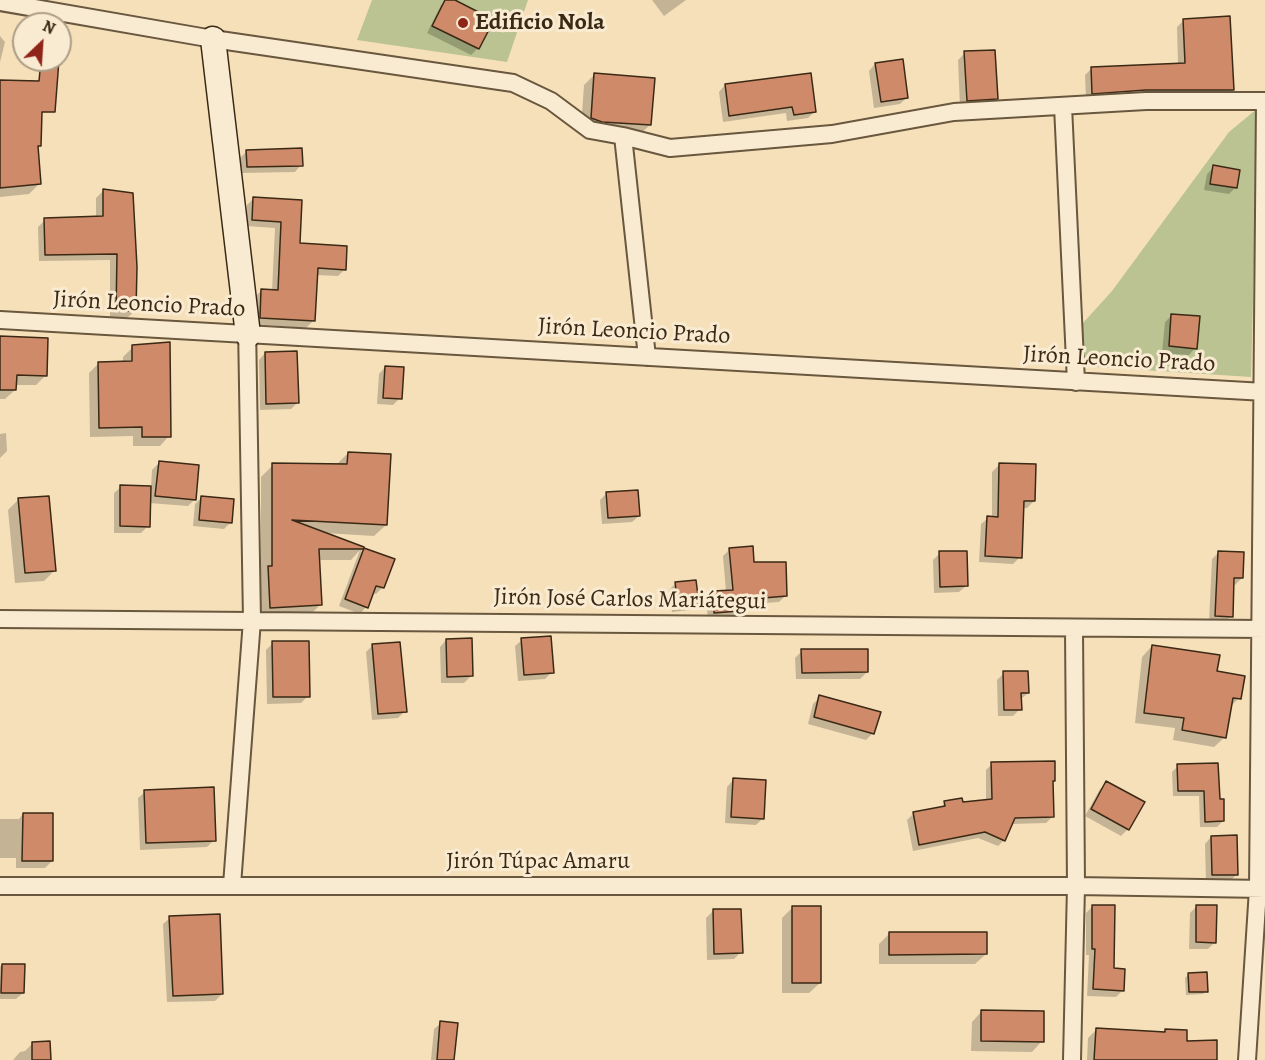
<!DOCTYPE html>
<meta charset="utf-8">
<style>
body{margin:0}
#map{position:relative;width:1265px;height:1060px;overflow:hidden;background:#f6e0ba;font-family:Alegreya,serif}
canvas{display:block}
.north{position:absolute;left:12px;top:12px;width:60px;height:60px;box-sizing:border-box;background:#f9ebd2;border:2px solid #ad9d86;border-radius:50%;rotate:25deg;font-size:16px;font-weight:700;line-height:24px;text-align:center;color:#3a2915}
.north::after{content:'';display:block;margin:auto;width:21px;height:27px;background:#8f2418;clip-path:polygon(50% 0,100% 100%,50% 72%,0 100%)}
</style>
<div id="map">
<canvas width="1265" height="1060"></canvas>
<div class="north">N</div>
</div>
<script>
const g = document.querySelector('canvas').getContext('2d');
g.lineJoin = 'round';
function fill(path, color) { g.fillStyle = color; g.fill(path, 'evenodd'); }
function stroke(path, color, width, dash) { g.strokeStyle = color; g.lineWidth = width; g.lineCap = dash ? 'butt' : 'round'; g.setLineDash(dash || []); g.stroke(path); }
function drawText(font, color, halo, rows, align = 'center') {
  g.font = font + ' Alegreya,serif'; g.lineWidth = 6; g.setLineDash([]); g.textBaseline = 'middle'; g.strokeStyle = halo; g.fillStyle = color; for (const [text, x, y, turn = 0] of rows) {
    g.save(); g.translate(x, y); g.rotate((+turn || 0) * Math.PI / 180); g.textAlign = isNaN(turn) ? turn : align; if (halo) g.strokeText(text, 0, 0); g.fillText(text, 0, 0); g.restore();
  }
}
const green = new Path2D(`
 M372,0H528L507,62L357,40Z
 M1258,108L1251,377L1081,366L1083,323L1112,291L1229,132Z`);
const shadow = new Path2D(`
 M446,0H451L478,48L471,55L427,33L441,5Z
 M652,0H686L664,16Z
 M1184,20L1232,90L1225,97L1086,100L1085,75L1092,68L1178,64L1177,27Z
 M0,36L5,42L0,62Z
 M965,53L997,98L990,105L960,107L958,60Z
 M875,64L907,97L900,104L874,108L869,71Z
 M595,74L650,125L639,135L581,128L584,85Z
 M0,81L39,146L37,148L40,183L29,194L0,197Z
 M725,85L815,111L808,118L787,121L786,113L723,122L719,92Z
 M247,151L301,165L295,172L240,173V158Z
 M1214,167L1236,187L1229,194L1204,190L1207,174Z
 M103,191L135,311L128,317H110V260L39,261L38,227L45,220L96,218V198Z
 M254,198L301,202L298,244L345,269L338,276L316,275L313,321L306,328L254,324L255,297L261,291H272L275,228L246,226L247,205Z
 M1172,315L1195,348L1189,355L1162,353L1165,322Z
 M0,338L45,376L36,385H15V390L5,399H0Z
 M133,347L169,436L160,446H133V436L90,437L89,373L98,364L123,363V357Z
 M265,353L298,402L291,409L260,410L259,360Z
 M385,367L400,398L393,405L377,404L379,374Z
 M6,433L7,451L0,458V434Z
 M348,453L386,525L374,536L325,533L362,548L361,553L365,549L382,588L376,594L372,593L366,607L360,614L339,606L360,550L351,560H318L320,605L309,616L259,619L257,579L261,575V477L273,465H336Z
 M159,463L195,499L188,506L149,503L148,526L141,533H114V493L121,487H151L152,470Z
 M999,465L1034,501L1027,508H1022L1020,557L1013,564L979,562L981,524L988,518H992V472Z
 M607,493L639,516L632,522L602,524L600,500Z
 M202,497L231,522L224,529L193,526L195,504Z
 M18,500L55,570L44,581L15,583L8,510Z
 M730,549L753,564L785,596L779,602L738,605V610L732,617L708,619L706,599L713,593L726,592L723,556Z
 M1219,552L1242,578L1235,585L1232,584L1231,616L1224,623L1209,622L1212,559Z
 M940,553L966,586L959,592L934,593L933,560Z
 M676,583L697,603L690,610L672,612L669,590Z
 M446,640L471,676L464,683H441L440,647Z
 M522,640L552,672L545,679L518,681L515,646Z
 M273,643L308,696L301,703L267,704L266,650Z
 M373,645L405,711L398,718L372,720L366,652Z
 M1152,646L1215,672L1239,698L1229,708L1225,737L1214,747L1173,740L1175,728L1135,723L1142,657Z
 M802,651L867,672L860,679H796L795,658Z
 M1004,673L1028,693L1021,699L1020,709L1013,716H998L997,680Z
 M820,697L873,733L866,740L808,724L813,704Z
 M992,764L1051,783L1052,817L1046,823L1011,824L1004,840L998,846L978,838L913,851L907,820L914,813L940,808L945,803L962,804L986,801V770Z
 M1178,766L1218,800L1223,821L1217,827H1200L1199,796H1173L1172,772Z
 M733,780L763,818L756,825L725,823L727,787Z
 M1107,783L1143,802L1128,829L1121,836L1085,816L1100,789Z
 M145,792L214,840L207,847L140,850L138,798Z
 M23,814L52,861L45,868H16V858H0V819H19Z
 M1211,837L1237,874L1230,881L1206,882L1205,844Z
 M1093,906L1113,970L1122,991L1116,997L1087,996L1089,955H1086V913Z
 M1197,906L1215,942L1208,949H1189L1190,913Z
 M793,907L820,983L809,993H782V918Z
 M713,911L741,952L734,959L707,960L706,918Z
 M170,918L222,994L215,1001L167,1002L163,924Z
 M890,933L986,954L975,964H879V944Z
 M2,965L23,993L16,999H0V967Z
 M1188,975L1206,991L1203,994L1186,995L1185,978Z
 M982,1011L1042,1041L1032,1052L971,1051L972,1022Z
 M441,1023L453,1060H431L434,1029Z
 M1096,1030L1164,1033L1166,1031L1215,1060H1087L1088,1038Z
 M32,1044L50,1060H13L20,1052L25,1051Z`);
const building = new Path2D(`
 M445,0H455L494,20L479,49L432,26Z
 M1230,16L1234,90H1146L1092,94L1091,67L1185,63L1183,19Z
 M995,50L998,99L967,101L964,51Z
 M903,59L908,98L881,102L875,63Z
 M41,60H59L55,112H42L41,146H38L41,184L0,188V80L39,81Z
 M594,73L655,78L651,125L602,122L591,118Z
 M811,73L816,112L794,115L792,107L729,116L725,84Z
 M302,148L303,166L247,167L246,150Z
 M1213,165L1240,170L1237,188L1210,184Z
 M103,189L133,193L137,267L136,311H116L117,254L45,255L44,218L103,216Z
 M253,197L302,200L300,243L347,246L346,270L318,268L315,321L260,318L261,289L278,290L281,222L252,220Z
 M1171,314L1200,316L1197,349L1169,346Z
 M0,336L48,338L47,376L17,375L16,390H0Z
 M170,342L171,437H142V427L99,428L98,362L132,361V345Z
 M297,351L299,403L266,404L265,352Z
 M385,366L404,367L402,399L383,398Z
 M348,452L391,454L387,525L292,520L364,547V549H319L322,605L270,608L268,566H272V463L347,464Z
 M159,461L199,465L196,500L155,496Z
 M999,463L1036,464L1035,501H1024L1022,558L985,556L987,516L998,517Z
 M120,485L151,486L150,527L120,526Z
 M638,490L640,516L608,518L606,492Z
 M49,496L56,571L25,573L18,498Z
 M201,496L234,499L232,523L199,520Z
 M753,546L754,562H786L787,596L739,600L740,611L714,613L713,591L733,590L729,548Z
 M364,548L395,559L384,588L376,586L368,608L345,599Z
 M939,551H967L968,586L940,587Z
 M1218,551L1244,552L1243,578H1234L1233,617L1215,616Z
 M696,580L699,604L678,606L675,582Z
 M551,636L554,673L524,675L521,638Z
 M472,638L473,676L447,677L446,639Z
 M272,641H309L310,697H273Z
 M400,642L407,712L378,714L372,644Z
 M1152,645L1220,655L1217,671L1245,676L1241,699L1233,698L1226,738L1182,730L1184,718L1144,713Z
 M801,649H868V672L802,673Z
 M1003,671H1028L1029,693H1021L1022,710H1004Z
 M819,695L881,712L874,734L814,717Z
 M1055,761V781H1053L1054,817L1015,818L1005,841L985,832L919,845L913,812L945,806L944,801L962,798L963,802L992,799L991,762Z
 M1218,763L1220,799H1224V821L1205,822L1204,791H1178L1177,764Z
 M733,778L766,780L764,819L731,817Z
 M1106,781L1145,802L1129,830L1091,809Z
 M214,787L216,841L146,843L144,790Z
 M23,813H53V861H22Z
 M1237,835L1238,875H1212L1211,836Z
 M1092,905H1115L1114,968L1125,969L1124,991L1093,989L1095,949H1092Z
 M1196,905H1217L1216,943L1196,942Z
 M792,906H821V983H792Z
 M713,909H741L743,953L714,954Z
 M220,914L223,994L173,996L169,916Z
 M889,932H987V954L889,955Z
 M2,964H25L24,993H1Z
 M1207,972L1208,992H1189L1188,973Z
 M981,1010L1044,1011V1042L981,1041Z
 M440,1021L458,1023L454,1060H437Z
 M1096,1028L1165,1032V1029L1187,1030V1041L1217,1040V1060H1094Z
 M50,1041L51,1060H32V1042Z`);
const street = new Path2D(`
 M0,2L213,39L513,83L551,101L590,130L623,136L670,148L832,134L954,112L1146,101H1265
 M1063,106L1076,382
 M623,136L647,357
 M0,320L1265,392
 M0,619L1265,629
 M232,885L252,620L247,326
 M0,886H1076L1265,889
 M1072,1060L1076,886L1074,629
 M1247,1060L1258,889L1265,101`);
const secondary = new Path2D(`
 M225,141L213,39L248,335`);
const markers = [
 [463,23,6,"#8f2418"]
];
const poiNames = [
 ["Edificio Nola",475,23]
];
const streetNames = [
 ["Jirón Leoncio Prado",149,305,3],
 ["Jirón Leoncio Prado",634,332,3],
 ["Jirón Leoncio Prado",1119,360,3],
 ["Jirón José Carlos Mariátegui",630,600,1],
 ["Jirón Túpac Amaru",538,862]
];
fill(green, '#bac391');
fill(shadow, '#0003');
fill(building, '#cf8a69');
stroke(building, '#3a2915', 1.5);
stroke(street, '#69573e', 20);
stroke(secondary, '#3a2915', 27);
stroke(street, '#f9ebd2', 16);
stroke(secondary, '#f9ebd2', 24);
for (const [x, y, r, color] of markers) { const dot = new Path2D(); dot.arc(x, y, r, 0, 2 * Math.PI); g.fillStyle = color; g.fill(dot); stroke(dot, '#f9ebd2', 2); }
drawText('bold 24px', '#3a2915', '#f9ebd2', poiNames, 'left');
drawText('24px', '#3a2915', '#f9ebd2', streetNames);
</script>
